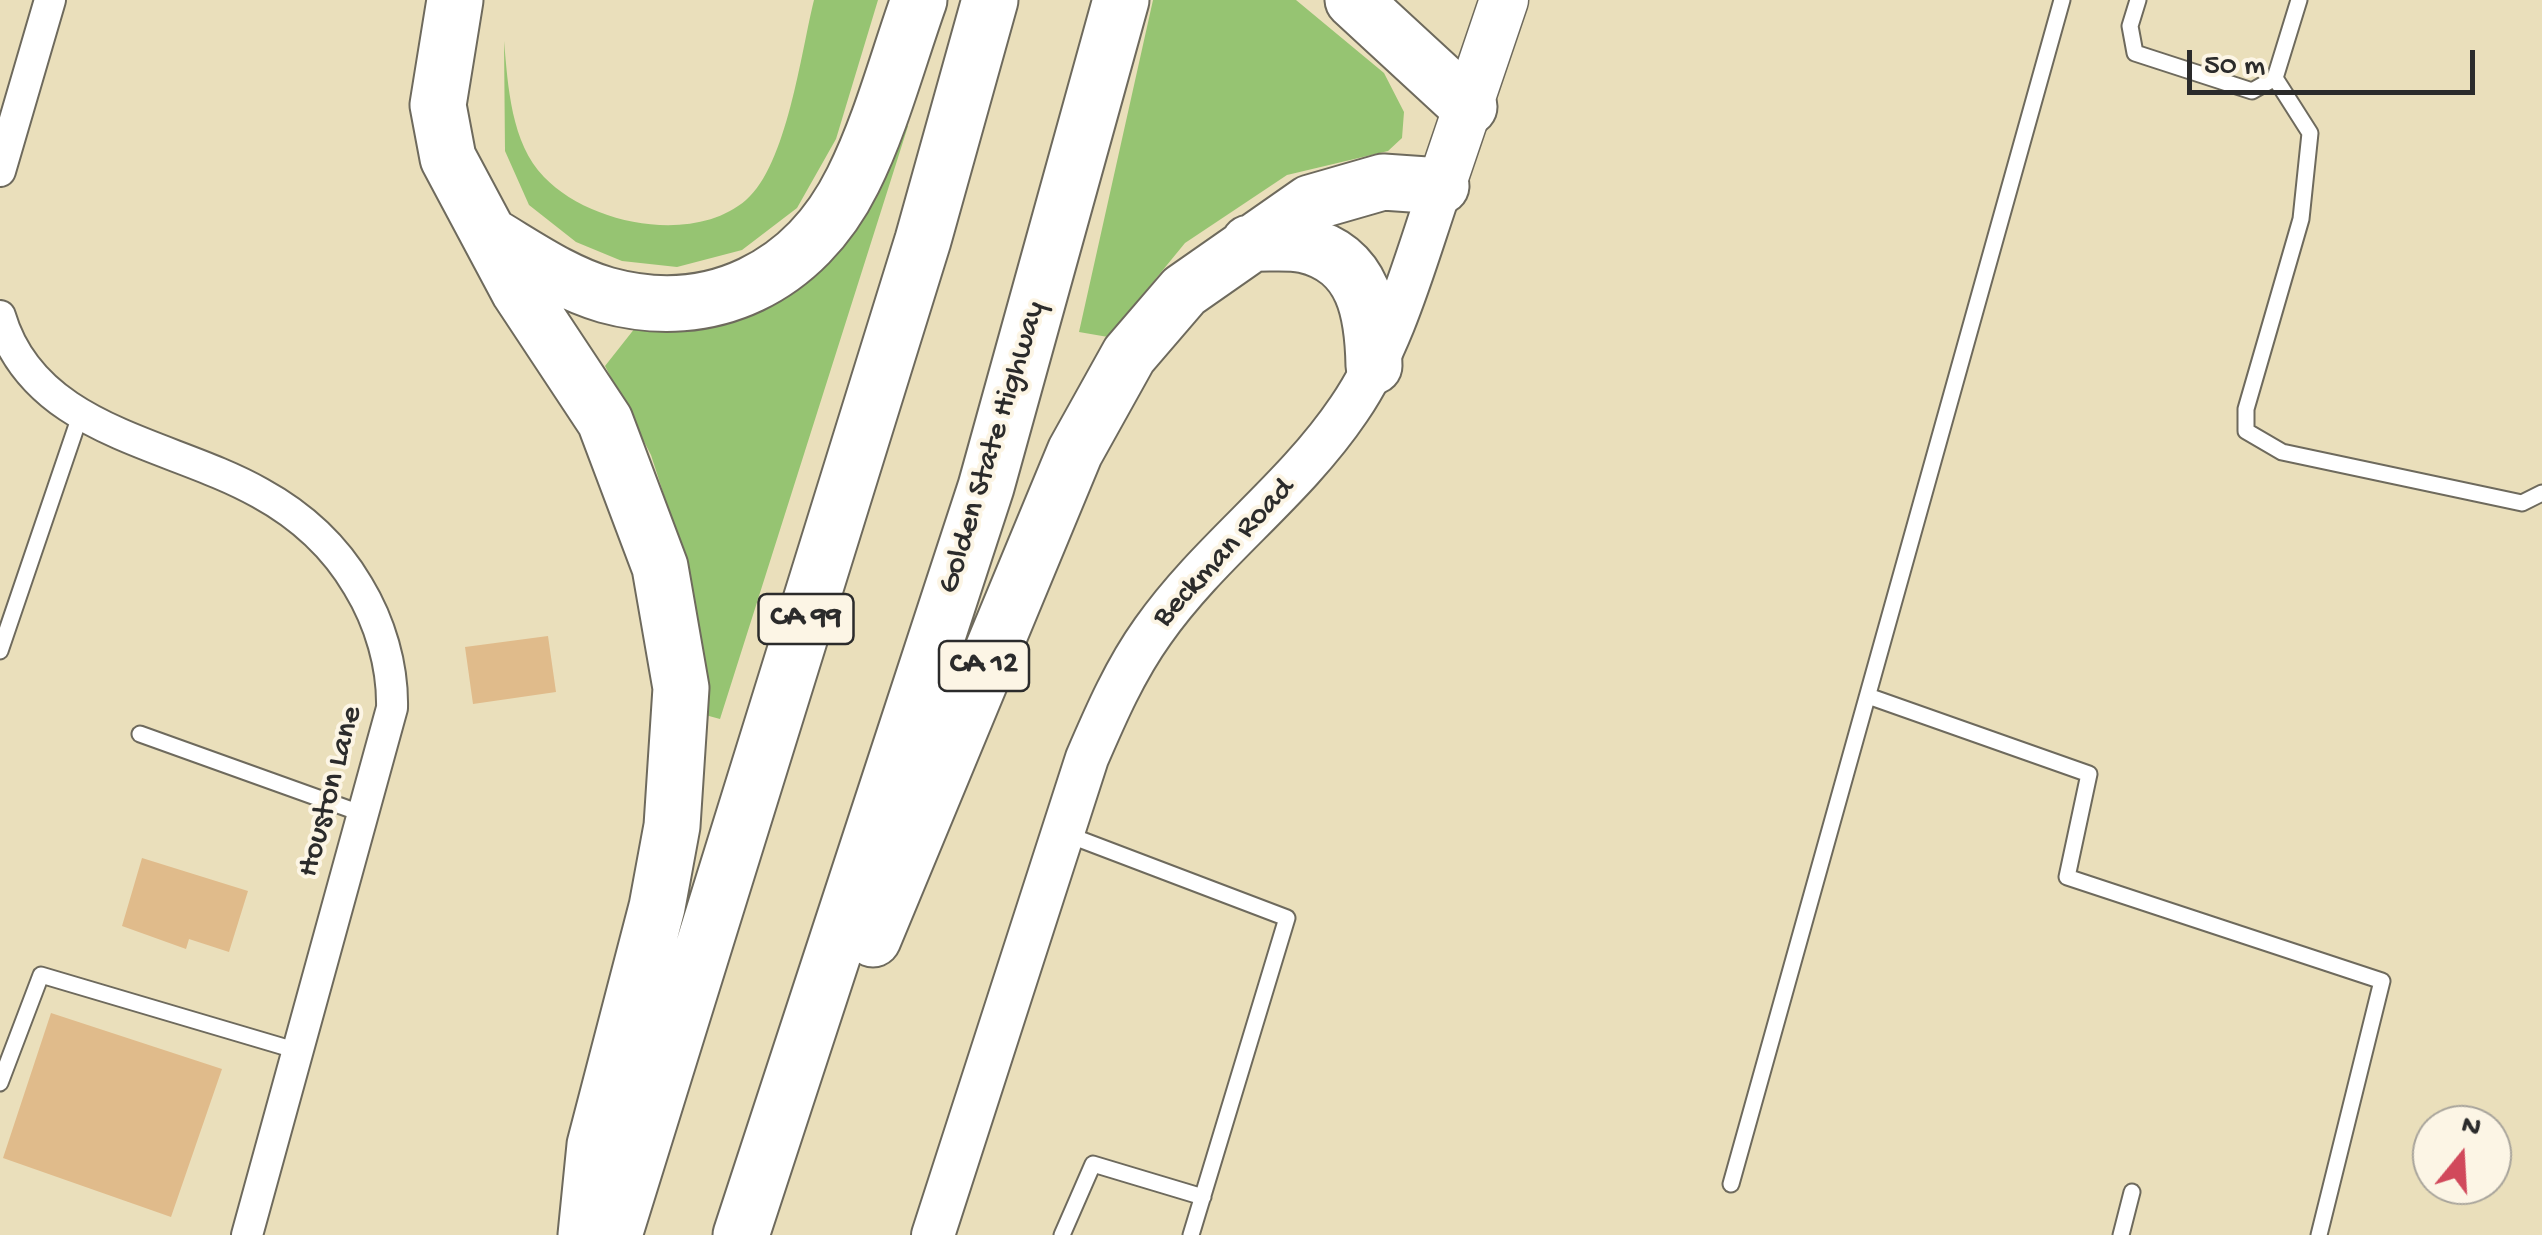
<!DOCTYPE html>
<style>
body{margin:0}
#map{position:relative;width:2542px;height:1235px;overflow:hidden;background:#eadfbb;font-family:"Gochi Hand",sans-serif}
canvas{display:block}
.north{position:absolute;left:2412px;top:1105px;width:100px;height:100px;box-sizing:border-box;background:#fcf5e5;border:2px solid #a8a49b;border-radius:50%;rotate:18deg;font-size:28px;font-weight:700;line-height:40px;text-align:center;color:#2b2b2b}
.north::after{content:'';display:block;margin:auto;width:35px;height:45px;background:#d1495b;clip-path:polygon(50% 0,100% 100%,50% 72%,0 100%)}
.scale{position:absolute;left:2187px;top:50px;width:288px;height:45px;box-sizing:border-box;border:5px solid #2b2b2b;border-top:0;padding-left:12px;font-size:30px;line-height:35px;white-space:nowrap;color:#2b2b2b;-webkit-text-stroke:8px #fcf5e5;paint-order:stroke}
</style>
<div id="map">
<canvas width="2542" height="1235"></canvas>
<div class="north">N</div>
<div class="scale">50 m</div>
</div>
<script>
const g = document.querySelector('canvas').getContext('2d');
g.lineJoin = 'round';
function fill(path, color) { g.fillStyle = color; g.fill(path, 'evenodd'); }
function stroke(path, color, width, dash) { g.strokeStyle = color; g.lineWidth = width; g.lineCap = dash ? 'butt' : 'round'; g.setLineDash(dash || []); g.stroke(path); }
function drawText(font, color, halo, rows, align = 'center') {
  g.font = font + ' "Gochi Hand",sans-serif'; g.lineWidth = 8; g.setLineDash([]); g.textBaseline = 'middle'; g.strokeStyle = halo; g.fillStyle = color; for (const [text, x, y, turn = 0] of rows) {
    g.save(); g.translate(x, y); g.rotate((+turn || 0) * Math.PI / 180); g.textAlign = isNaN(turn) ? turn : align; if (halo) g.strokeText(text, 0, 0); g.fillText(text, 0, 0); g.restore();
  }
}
const green = new Path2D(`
 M814,0H878L836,139L797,208L742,250L677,267L622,261L576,242L529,205L505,151L504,41C508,86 511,143 544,177C590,225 694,245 746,200C787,165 801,52 814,0Z
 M1153,0H1296L1384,73L1404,112L1402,138L1388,151L1287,175L1185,243L1108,337L1079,332Z
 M896,121L908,126L720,719L698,713L692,582L651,455L605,366L635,328C702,332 785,317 829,259C851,231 879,156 896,121Z`);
const building = new Path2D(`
 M548,636L556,692L473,704L465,647Z
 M142,858L248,891L229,952L189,939L186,949L122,926Z
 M51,1013L222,1069L171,1217L3,1158Z`);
const lane = new Path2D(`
 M2138,0L2130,26L2135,53L2252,91L2275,78L2299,0
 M2275,78L2310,133L2301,219L2246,409V431L2282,452L2522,503L2542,493
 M0,651L81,413
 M1868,696L2089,774L2067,877L2382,981L2319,1235
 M140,734L363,814
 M1066,834L1287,918L1191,1235
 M0,1083L41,975L298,1051
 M1731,1184L2062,0
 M1062,1235L1093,1164L1203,1197
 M2121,1235L2132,1192`);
const street = new Path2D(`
 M0,171L50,0
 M0,316C34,432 170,442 260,493C302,516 334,545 358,586C380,622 393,666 392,708L247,1235`);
const secondary = new Path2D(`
 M933,1235L1087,758C1106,714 1125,670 1153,631C1210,550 1293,492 1349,409C1394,343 1415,261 1441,186`);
const primary = new Path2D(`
 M1441,186L1504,0`);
const highway = new Path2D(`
 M455,0L438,105L448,158L519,291L605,421L660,567L681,688L672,826L657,907L595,1145L586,1235
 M1353,0L1469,107
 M490,235C527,257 564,283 606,295C711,324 805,277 853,180C881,124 898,59 919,0
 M1249,243C1266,244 1288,241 1305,245C1365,259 1373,314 1374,366
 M873,939L1075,452L1129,355L1184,291L1310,203L1383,182L1441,186
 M614,1235L923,240L990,0
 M741,1235L986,487L1121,0`);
const shields = [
 [806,619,95],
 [984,666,90]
];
const shieldNames = [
 ["CA 99",806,619],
 ["CA 12",984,666]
];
const streetNames = [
 ["Golden State Highway",994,448,-73],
 ["Beckman Road",1225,554,-47],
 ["Houston Lane",332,792,-75]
];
fill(green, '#96c472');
fill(building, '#e0bb8b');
stroke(lane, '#6e6a5d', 19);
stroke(street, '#6e6a5d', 34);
stroke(secondary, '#6e6a5d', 46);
stroke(primary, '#6e6a5d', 51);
stroke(highway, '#6e6a5d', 59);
stroke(lane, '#fff', 15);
stroke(street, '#fff', 30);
stroke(secondary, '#fff', 42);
stroke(primary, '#fff', 48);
stroke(highway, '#fff', 55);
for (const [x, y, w] of shields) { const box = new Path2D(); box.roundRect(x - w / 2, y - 25, w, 50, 8); g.fillStyle = '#fcf5e5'; g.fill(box); stroke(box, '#2b2b2b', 2.5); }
drawText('bold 30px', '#2b2b2b', null, shieldNames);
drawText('32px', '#2b2b2b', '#fcf5e5', streetNames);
</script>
